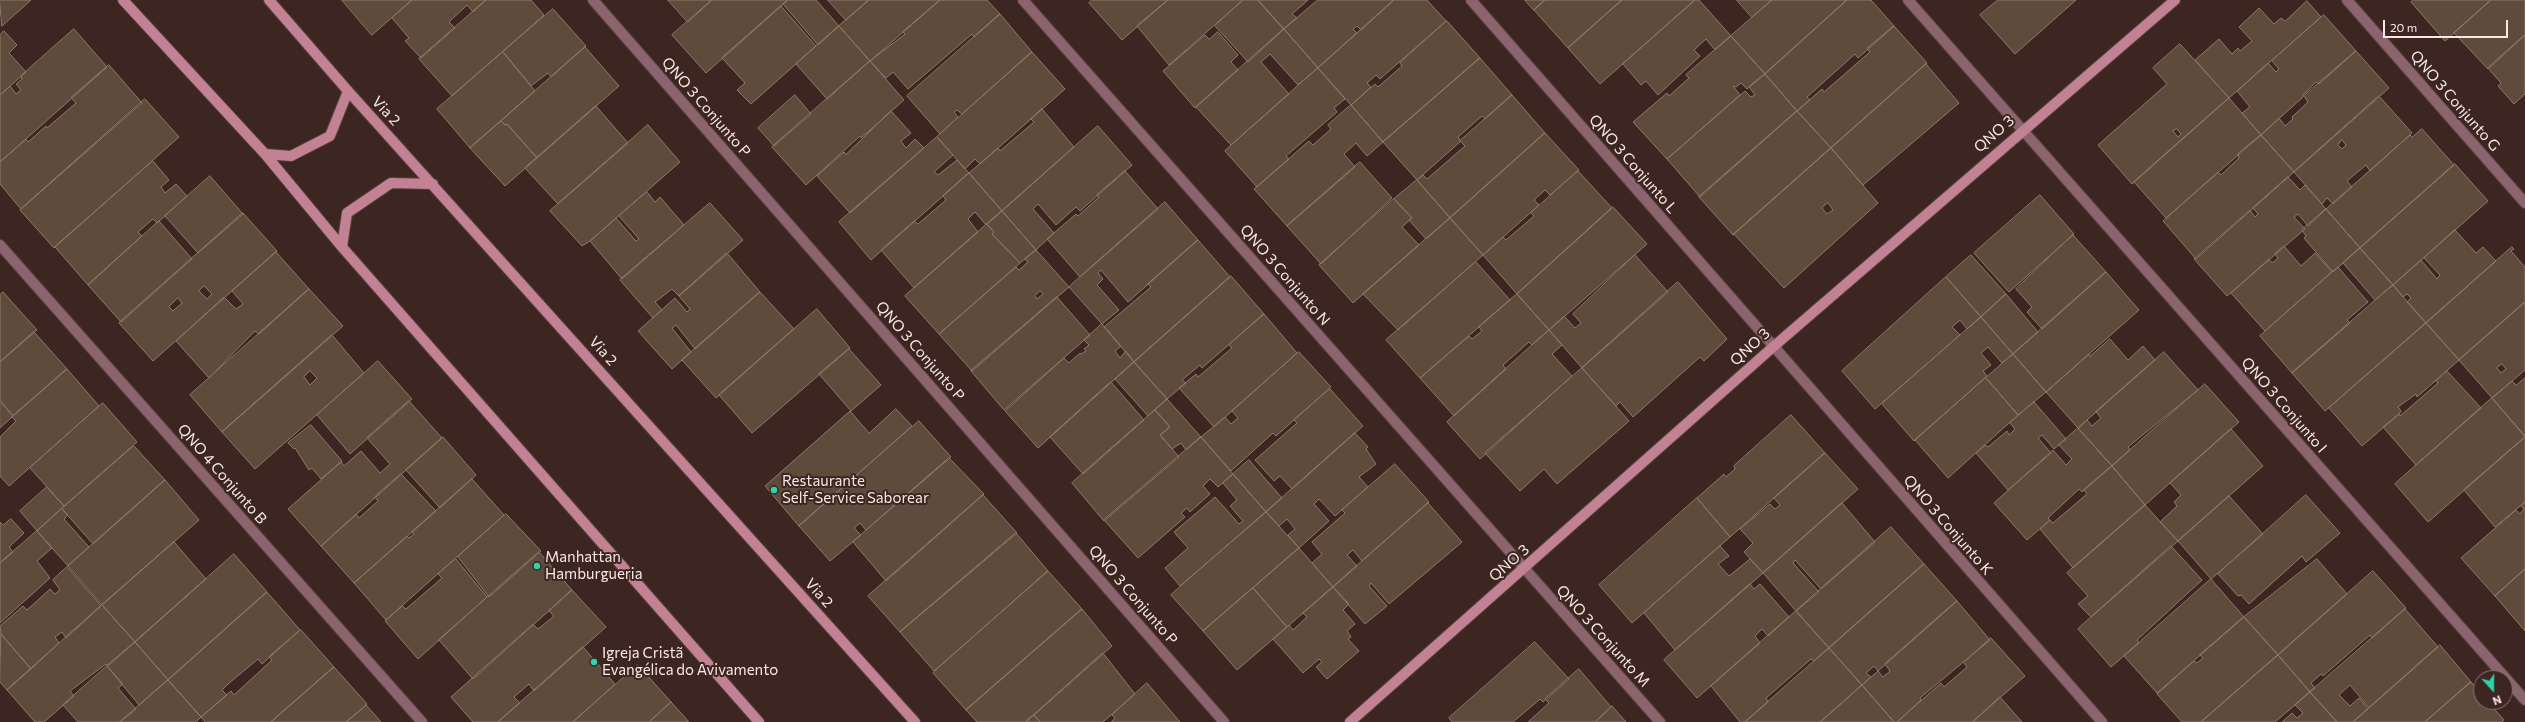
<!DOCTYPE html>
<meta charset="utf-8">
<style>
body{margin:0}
#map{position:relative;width:2525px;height:722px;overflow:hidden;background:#3d2622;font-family:Commissioner,sans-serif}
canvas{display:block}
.north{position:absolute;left:2473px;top:670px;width:40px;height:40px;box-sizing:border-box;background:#3d2622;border:1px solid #887470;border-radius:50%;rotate:159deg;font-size:11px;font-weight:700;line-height:16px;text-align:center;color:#f8e8e5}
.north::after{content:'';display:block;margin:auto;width:14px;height:18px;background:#2ad5ac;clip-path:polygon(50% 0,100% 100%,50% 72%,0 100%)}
.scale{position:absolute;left:2383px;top:20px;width:125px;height:18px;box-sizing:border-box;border:2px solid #f8e8e5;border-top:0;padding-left:5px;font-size:12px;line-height:14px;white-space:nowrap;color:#f8e8e5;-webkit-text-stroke:3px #3d2622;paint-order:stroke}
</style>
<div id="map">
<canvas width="2525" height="722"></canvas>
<div class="north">N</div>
<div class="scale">20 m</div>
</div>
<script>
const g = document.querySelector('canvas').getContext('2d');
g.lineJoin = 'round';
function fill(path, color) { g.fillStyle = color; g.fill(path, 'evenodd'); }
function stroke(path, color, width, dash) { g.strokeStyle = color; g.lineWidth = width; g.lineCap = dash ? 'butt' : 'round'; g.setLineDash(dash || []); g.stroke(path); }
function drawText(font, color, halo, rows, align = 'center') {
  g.font = font + ' Commissioner,sans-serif'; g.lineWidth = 4; g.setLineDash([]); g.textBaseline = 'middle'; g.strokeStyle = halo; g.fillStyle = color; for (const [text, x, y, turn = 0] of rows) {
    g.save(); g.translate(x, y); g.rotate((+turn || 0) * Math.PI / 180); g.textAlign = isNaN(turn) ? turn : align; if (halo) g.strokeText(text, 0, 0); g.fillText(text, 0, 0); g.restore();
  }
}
const building = new Path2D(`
 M0,0H31L2,26Z
 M342,0H412L372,35Z
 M412,0H486L473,12L467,5L449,22L455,28L421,58L405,41L409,38L392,18Z
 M486,0H531L544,15L452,96L419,59Z
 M668,0H712L688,22Z
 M712,0H788L706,73L672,35Z
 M788,0H816L839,26L818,45L783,4Z
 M828,0H869L846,20Z
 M869,0H940L870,61L839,26Z
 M940,0H987L1000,14L974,37L972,34L908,89L893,72L886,78L870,61L905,34L903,32Z
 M1092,0H1168L1122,40L1089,3Z
 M1168,0H1243L1169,65L1137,26Z
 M1243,0H1258L1284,29L1248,62L1215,26Z
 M1258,0H1308L1292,14L1297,18L1284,29Z
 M1318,0H1394L1361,30L1357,26L1353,29L1357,33L1318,68L1284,29Z
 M1394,0H1427L1446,21L1380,79L1376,75L1367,83L1371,87L1351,105L1318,68Z
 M1525,0H1545L1534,10Z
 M1545,0H1622L1568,48L1534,10Z
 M1622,0H1695L1600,84L1568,48Z
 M1695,0H1699L1731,36L1715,50L1706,39L1694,50L1700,56L1658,95L1646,81L1641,85L1623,64Z
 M1737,0H1772L1752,17Z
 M1772,0H1847L1765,74L1731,36Z
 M1847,0H1871L1894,26L1858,58L1855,54L1807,97L1810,100L1797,111L1765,74Z
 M1998,0H2076L2015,54L1980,15Z
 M2414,0H2491L2445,41L2411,2Z
 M2491,0H2525V35L2488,69L2454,33Z
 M2307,1L2321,17L2229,98L2195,60L2219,39L2232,54L2238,48L2240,51L2252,41L2239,27L2259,8L2274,24L2281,18L2285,21Z
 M781,6L816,46L751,104L737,90L745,83L722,58Z
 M553,9L586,46L551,77L548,73L531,86L503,52Z
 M1000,14L1032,52L962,114L957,110L954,112L958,117L940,134L907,96Z
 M2324,15L2356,51L2319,84L2316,82L2303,95V97L2261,135L2242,113L2250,107L2237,91L2268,63L2276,72L2279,69L2272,61Z
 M1447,21L1480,58L1383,142L1351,105L1375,84L1378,87L1402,66L1400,63Z
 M839,26L870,61L827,99L796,64Z
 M1894,26L1927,63L1831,148L1797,111L1822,89L1824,92L1870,52L1867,49Z
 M74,29L107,67L0,162V95L10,86L16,94L21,90L16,84L22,79L21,76Z
 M1284,29L1318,68L1298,85L1270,54L1261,62L1289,94L1231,145L1196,107Z
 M4,31L17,45L9,53L26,72L0,95V35Z
 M1218,32L1238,55L1231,62L1238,70L1195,108L1163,71L1205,35L1209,39Z
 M2525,35V94L2514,104L2498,86L2501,83L2488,68Z
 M1731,36L1765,74L1747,89L1741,83L1736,87L1733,86L1740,95L1667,159L1633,122L1667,93L1669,96L1689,78L1686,75Z
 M2180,44L2229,98L2132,184L2098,145L2167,84L2153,68ZM2177,129L2181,134L2178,137L2173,131Z
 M585,47L619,86L537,158L507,124L505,125L501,121Z
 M2356,51L2389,88L2294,172L2261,135L2279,118L2285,126L2293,119L2292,117L2308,102L2304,96Z
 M503,52L535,91L470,148L437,109Z
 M1032,52L1065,89L980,164L975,159L965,169L937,137Z
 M1480,58L1512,95L1485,119L1482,116L1458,137L1461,141L1417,180L1383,142Z
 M870,61L904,100L861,138L860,136L806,185L772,147Z
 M1926,64L1959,103L1863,185L1831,148Z
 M109,65L142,103L21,209L0,184V162L26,139L28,142L46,126L47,128L76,103L71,98Z
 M1318,68L1345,99L1334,108L1337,112L1286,156L1289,159L1257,187L1225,151Z
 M1765,74L1797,111L1700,197L1667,159L1745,91L1751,97L1755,95L1749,87Z
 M795,95L811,114L774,146L758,128Z
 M1512,95L1545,133L1450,218L1417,180L1423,175L1427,179L1465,146L1460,141Z
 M2379,96L2412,133L2370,171L2366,165L2347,181L2352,187L2333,204L2327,198L2322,204L2294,172ZM2342,140L2346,145L2342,149L2338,145Z
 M2229,98L2261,135L2166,218L2134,182Z
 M145,99L179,137L54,248L20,210Z
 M1351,105L1383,142L1367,156L1356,143L1344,154L1355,167L1287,226L1254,189L1309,141L1313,145L1331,129L1328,125Z
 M596,106L628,143L558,204L525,168Z
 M1042,109L1074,147L1002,211L969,173L998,148L1000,151L1034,122L1031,119Z
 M891,111L911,133L901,141L906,148L915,139L924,148L850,213L817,176L844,152L846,154Z
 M1797,111L1831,148L1733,235L1699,197Z
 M501,121L505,125L507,124L537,158L505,186L470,148Z
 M648,125L680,162L590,241L582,246L550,211Z
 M1098,126L1132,165L1080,211L1076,207L1056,225L1038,204L1033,209L1054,233L1036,250L1002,211Z
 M2422,129L2454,165L2360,248L2326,209L2410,135L2412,137Z
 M1545,133L1579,170L1550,195L1545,190L1534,200L1539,205L1483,255L1450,218Z
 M2261,135L2294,172L2196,259L2163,221L2218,172L2221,175L2239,158L2238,154Z
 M937,137L953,155L934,172L938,175L957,160L969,173L871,260L839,222Z
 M1831,148L1878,203L1784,288L1734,234ZM1828,203L1833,210L1827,214L1822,208Z
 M153,161L169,180L161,187L165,193L176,184L187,196L157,223L153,219L138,232L142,236L88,285L55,247Z
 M1360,162L1392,198L1321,264L1287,226Z
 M2455,164L2488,201L2393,285L2360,248Z
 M1125,171L1158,209L1080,277L1047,239L1076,214L1078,216L1099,197L1097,195Z
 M1578,171L1612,208L1517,294L1483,255L1503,237L1506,240L1534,216L1531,213Z
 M969,173L1002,211L986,225L975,212L968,219L978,232L914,288L881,250L914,221L918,224L946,200L943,196Z
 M210,176L243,214L198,253L165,216Z
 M2288,177L2300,190L2305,185L2326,209L2308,226L2298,214L2294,217L2305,229L2227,296L2194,259L2250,210L2255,217L2258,214L2253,208Z
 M1417,180L1450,218L1426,239L1409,220L1412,218L1394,199Z
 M647,192L655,202L660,197L684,225L622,279L590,241L616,218L636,241L639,239L619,216Z
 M2040,195L2074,234L2009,292L1974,253Z
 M1394,199L1412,218L1402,227L1419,245L1353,303L1319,265Z
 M1165,202L1198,240L1128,302L1101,270L1098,273L1103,279L1097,285L1119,310L1102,324L1069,287Z
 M710,203L743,240L679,296L672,289L655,302L662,310L653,318L620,280Z
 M1613,207L1647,244L1549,330L1517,294Z
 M2326,209L2360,248L2333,272L2304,238L2306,236L2302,230Z
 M1002,211L1036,250L1020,263L992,234L994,232L987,224Z
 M243,213L277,251L153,361L119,323ZM204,286L212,294L207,299L199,291ZM178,298L182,303L173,311L169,307Z
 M1450,218L1483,255L1398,330L1363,294Z
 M159,221L192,259L121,322L88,285Z
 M987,224L994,232L992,234L1020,263L939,334L905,296Z
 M2455,230L2476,253L2483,247L2496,261L2426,323L2407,302L2411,298L2407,294L2403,297L2393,285L2421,260L2437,279L2440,275L2424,258Z
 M2073,235L2106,272L2042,329L2027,312L2032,307L2016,289Z
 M1198,240L1230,277L1134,362L1104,327L1151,287L1148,284Z
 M2284,246L2301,266L2315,253L2332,272L2265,331L2231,293L2269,259L2272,263L2278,258L2275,254Z
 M2512,247L2514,249L2511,251L2525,267V302L2459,360L2426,323Z
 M2360,248L2393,285L2375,300L2343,263Z
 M1036,250L1069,287L972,371L939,334L1016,267L1019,270L1028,262L1025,259ZM1040,291L1043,294L1037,299L1035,296Z
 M276,252L309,289L259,334L255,331L209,378L176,341L224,297L236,309L243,304L232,291Z
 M727,253L760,292L695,349L676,325L672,328L691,352L672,369L638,331L675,298L687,312L690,309L679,296Z
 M1635,255L1668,292L1582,368L1549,330L1564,316L1575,328L1581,323L1573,314Z
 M1971,255L2006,294L1981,317L1946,277Z
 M1476,262L1510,300L1420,378L1386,340Z
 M2338,267L2368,302L2347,320L2350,323L2292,373L2260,336Z
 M2106,272L2139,310L2046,392L2013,354Z
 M1231,276L1264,314L1202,368L1200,365L1182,380L1186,383L1167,399L1134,362Z
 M1946,277L1981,317L1967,329L1960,320L1952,327L1960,335L1875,409L1842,371Z
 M1678,282L1727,339L1704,361L1700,357L1633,417L1620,402L1616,406L1582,368Z
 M2393,285L2426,323L2325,411L2292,373Z
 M309,289L343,326L222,432L190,395Z
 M3,292L37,330L0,362V295Z
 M760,292L794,329L716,398L682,360Z
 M1517,294L1549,330L1532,345L1529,342L1503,365L1506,369L1454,416L1420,378L1469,336L1472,339L1482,331L1479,327Z
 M2006,294L2038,332L2013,354L1981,317Z
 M1057,297L1090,335L1004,410L971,371Z
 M2525,302V370L2492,398L2459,360ZM2502,364L2506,369L2501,373L2497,368Z
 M817,309L850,348L752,433L719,395Z
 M1264,314L1297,353L1214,427L1179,388L1196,374L1198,377L1232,348L1229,345Z
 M1981,317L2013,354L2002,363L1988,347L1981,353L1991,365L1983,371L1987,376L1914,441L1882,404Z
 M2426,323L2459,360L2417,397L2416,394L2398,407L2401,411L2399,414L2362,446L2329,408Z
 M1102,324L1121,346L1115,351L1120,358L1126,351L1134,362L1038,448L1005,411L1064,358L1069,363L1080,353L1081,354L1086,351L1084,349L1089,345L1084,340Z
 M1549,330L1562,345L1552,354L1572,376L1480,459L1447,422Z
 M34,332L67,369L13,416L0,401V362Z
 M332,335L364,373L255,469L222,432ZM310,371L317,378L310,385L304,377Z
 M2110,339L2128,360L2143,346L2155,360L2078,428L2046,392L2089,354L2090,356Z
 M849,349L881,385L851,411L819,374Z
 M1299,352L1331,387L1276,436L1273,433L1231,471L1201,437L1225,417L1231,424L1238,418L1232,411Z
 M2164,352L2198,390L2128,447L2130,450L2112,466L2078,428L2087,420L2092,426L2101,418L2096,412Z
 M2013,354L2046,392L2018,415L1986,378Z
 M378,361L412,399L350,454L317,415Z
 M1134,362L1167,399L1148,416L1115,379Z
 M1582,368L1629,421L1557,484L1544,469L1520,491L1485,453Z
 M67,369L99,406L9,486L0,476V437L16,421L12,417Z
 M2447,371L2481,408L2416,465L2383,427L2399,414L2400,416L2438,383L2436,381Z
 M1986,378L2018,415L1948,478L1915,440Z
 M2525,378V436L2492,398L2512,381L2516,385Z
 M1111,382L1144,420L1083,474L1050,437Z
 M2205,384L2239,422L2145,505L2112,466Z
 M1330,389L1363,426L1292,489L1280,476L1274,481L1255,460L1297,423L1294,420Z
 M2492,398L2525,437L2428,522L2395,484Z
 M1167,399L1201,437L1186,450L1181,443L1172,449L1160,435L1170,427L1155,410Z
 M0,401L13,416L0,428Z
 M409,401L442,438L321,546L288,509L341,462L344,466L361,451L380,473L390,464L367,438Z
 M2034,402L2066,439L2054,449L2042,435L2038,438L2051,453L2008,490L1976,453L1985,445L1988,447L2007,431L2009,435L2015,429L2010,423Z
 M103,403L137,442L64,506L30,468Z
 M896,409L912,426L799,526L765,486L850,411L869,433Z
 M1155,410L1170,427L1160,435L1179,457L1104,521L1072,483Z
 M1791,415L1825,453L1730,537L1697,498L1724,474L1726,477L1735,469L1734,466Z
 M919,421L951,457L866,530L860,523L854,528L861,535L830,561L799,526Z
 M311,425L342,461L321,479L312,468L309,470L295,448L294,449L288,443Z
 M2078,428L2112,466L2084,490L2082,492L2079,489L2048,518L2050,520L2027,540L1994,503L2053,450L2066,465L2072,459L2059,445Z
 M2231,429L2263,466L2178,541L2160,522L2177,506L2174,502L2181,495L2170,483Z
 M1355,433L1368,447L1366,449L1376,464L1359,477L1368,487L1335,516L1319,499L1314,504L1329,521L1299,548L1288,535L1295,529L1287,519L1279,526L1266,512Z
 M443,437L476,475L440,508L406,470Z
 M1201,437L1233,474L1218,487L1210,479L1203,486L1210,494L1190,512L1187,508L1181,513L1185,517L1138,558L1104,520Z
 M2525,437V502L2495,527L2464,490Z
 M134,446L165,480L93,544L62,509Z
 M1825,453L1858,489L1763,573L1744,552L1753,543L1740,529L1770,504L1775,509L1780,505L1774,498Z
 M949,458L984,494L886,581L853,542Z
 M1249,460L1282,498L1266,512L1233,474Z
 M1395,464L1429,502L1362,561L1353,550L1347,555L1357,566L1333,587L1312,563L1322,554L1312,542L1345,513L1342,510Z
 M2112,466L2145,505L2073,568L2040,529L2050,520L2053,523L2087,494L2084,490Z
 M401,474L436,511L354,583L321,546L356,514L359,518L378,501L375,497Z
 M1233,474L1266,512L1180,586L1165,568L1188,548L1174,532L1215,497L1239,524L1243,521L1230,506L1237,500L1223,483Z
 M472,479L504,515L386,620L354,583L407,536L409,538L414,534L412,532Z
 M165,480L199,520L102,605L68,566Z
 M47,487L64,506L37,531L20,511Z
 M983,495L1017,533L900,632L868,596Z
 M2306,495L2340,533L2306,562L2302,556L2249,604L2241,595L2238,596L2218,574Z
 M2229,496L2263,534L2211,579L2178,541Z
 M1697,498L1730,537L1632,623L1599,585Z
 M2525,502V569L2495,596L2461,558L2516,510L2520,514L2524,509L2521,506Z
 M1428,503L1462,542L1389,604L1371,583L1369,586L1387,606L1365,624L1333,587Z
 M1842,503L1875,542L1821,589L1795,560L1793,563L1819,592L1796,611L1763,573Z
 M2145,505L2178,541L2091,617L2078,604L2088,596L2067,573Z
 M62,509L68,515L64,519L89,547L68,566L37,531Z
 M1266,512L1299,548L1203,631L1171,595Z
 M506,514L541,551L489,597L458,557Z
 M11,519L24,533L9,547L13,552L0,563V522L3,525Z
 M1891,527L1924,564L1829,648L1796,611Z
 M37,531L52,548L37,561L50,578L0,623V563Z
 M1016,533L1048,571L934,671L900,632Z
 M174,542L206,579L135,642L102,605Z
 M1720,546L1729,556L1718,564L1729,576L1750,559L1763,573L1675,650L1644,613Z
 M2171,546L2202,580L2137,640L2139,643L2111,667L2078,629Z
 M1299,548L1333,587L1287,627L1253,588Z
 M539,552L572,590L473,679L439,640Z
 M234,554L267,592L168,680L135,642Z
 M456,559L487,597L418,659L385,621L402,606L406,609L442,578L438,574Z
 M2317,559L2347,594L2278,655L2244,617Z
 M1924,564L1957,601L1878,671L1874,666L1866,673L1871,677L1862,685L1829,648Z
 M67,567L101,606L66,638L62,632L55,637L59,643L31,669L1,634L0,626L23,606L27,610L50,589L55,594L60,590L53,580Z
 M2525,569V631L2495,596Z
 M1048,571L1082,609L966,710L933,673Z
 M2373,571L2406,608L2372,638L2370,635L2323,676L2321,674L2311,683L2315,688L2310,692L2278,655Z
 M2211,579L2244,617L2157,693L2124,656Z
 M1750,584L1754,589L1760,584L1789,617L1768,636L1762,629L1755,636L1760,643L1697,698L1664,660Z
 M1333,587L1349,604L1343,610L1355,624L1347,631L1351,637L1348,639L1359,651L1327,679L1316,667L1322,662L1319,659L1303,673L1273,639L1289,625L1293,630L1307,617L1303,613Z
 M1253,588L1287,627L1237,670L1203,631Z
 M572,590L606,627L534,691L529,684L514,697L520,703L498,722H473L451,697L533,624L538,629L554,616L549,611Z
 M267,592L300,630L262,664L258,659L228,684L222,690L227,695L201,717L168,680Z
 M1957,601L1990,640L1920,698L1921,700L1897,722H1894L1862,685L1878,671L1883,677L1890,671L1885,664Z
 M102,605L135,642L108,666L106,664L70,691L74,696L44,722H35L7,690Z
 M1082,609L1112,646L1026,722H977L966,710Z
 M2405,609L2438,647L2369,708L2350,685L2339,695L2350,706L2359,698L2368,709L2353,722H2337L2310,692Z
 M1796,611L1829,648L1814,661L1811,659L1766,698L1768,702L1745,722H1740L1711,686Z
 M2244,617L2278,655L2201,722H2182L2157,694L2194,661L2197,663L2203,658L2200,655Z
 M301,630L334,667L271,722H205L201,717L231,691L234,695L272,660L269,657Z
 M1,634L31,669L7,690L0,682Z
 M1991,638L2025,676L1972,722H1897L1941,683L1944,687L1967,667L1964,663Z
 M135,642L168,680L139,705L107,666Z
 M1535,642L1569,679L1543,702L1540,699L1513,722H1452L1449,718Z
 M2440,645L2471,682L2425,722H2353Z
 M583,647L615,684L573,722H498Z
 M1829,648L1862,685L1820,722H1745Z
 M1103,653L1135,694L1103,722H1040L1034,715Z
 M2278,655L2310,692L2295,705L2275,722H2201Z
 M638,665L671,702L652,719L649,722H573Z
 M107,666L123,684L118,688L136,709L120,722H78L63,705Z
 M334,667L367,704L364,707L346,722H271Z
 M1579,669L1611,707L1595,722H1528L1549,703L1545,699Z
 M168,680L201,717L196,722H120Z
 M2471,682L2481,694V702H2488L2504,720L2502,722H2425Z
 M1147,683L1180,722H1111L1115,718L1112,715Z
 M1862,685L1894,722H1820L1842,703Z
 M2310,692L2337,722H2282L2292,713L2297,718L2303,713L2295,705Z
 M2000,697L2022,722H1972L1975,720Z
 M671,702L689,722H649L670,703Z
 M366,705L381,722H346L364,707Z
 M1612,706L1626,722H1595L1611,707Z
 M1034,715L1040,722H1026L1027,720Z`);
const street = new Path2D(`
 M593,0L1224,722
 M1023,0L1660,722
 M1471,0L2102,722
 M1908,0L2525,700
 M2347,0L2525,203
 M0,245L422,722`);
const secondary = new Path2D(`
 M123,0L265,154L342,247L759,722
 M269,0L348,91L915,722
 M265,154L291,156L330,136L348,91
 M342,247L347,213L391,183L433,184
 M1350,722L1773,347L2175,0`);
const markers = [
 [774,490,4,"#2ad5ac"],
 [537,566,4,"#2ad5ac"],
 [594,662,4,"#2ad5ac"]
];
const streetNames = [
 ["QNO 3 Conjunto G",2455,101,49],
 ["QNO 3 Conjunto P",706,107,49],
 ["Via 2",386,111,47],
 ["QNO 3",1994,134,-41],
 ["QNO 3 Conjunto L",1633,164,49],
 ["QNO 3 Conjunto N",1285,275,49],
 ["QNO 3",1750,347,-42],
 ["Via 2",603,351,48],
 ["QNO 3 Conjunto P",920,351,49],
 ["QNO 3 Conjunto I",2284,405,49],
 ["QNO 4 Conjunto B",222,474,49],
 ["QNO 3 Conjunto K",1948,525,49],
 ["QNO 3",1509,563,-41],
 ["Via 2",819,593,48],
 ["QNO 3 Conjunto P",1133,595,49],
 ["QNO 3 Conjunto M",1603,636,48]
];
const poiNames = [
 ["Restaurante",782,481],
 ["Self-Service Saborear",782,498],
 ["Manhattan",545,557],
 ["Hamburgueria",545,574],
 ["Igreja Cristã",602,653],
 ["Evangélica do Avivamento",602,670]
];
fill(building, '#5e4b3c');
stroke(building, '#8e7969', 1);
stroke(street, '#57413d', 12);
stroke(secondary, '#57413d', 12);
stroke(street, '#8c646e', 10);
stroke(secondary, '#c28293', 10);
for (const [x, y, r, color] of markers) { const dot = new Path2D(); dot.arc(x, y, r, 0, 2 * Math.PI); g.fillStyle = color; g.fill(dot); stroke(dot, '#3d2622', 1.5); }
drawText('15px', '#f8e8e5', '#3d2622', streetNames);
drawText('15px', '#f8e8e5', '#3d2622', poiNames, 'left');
</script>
